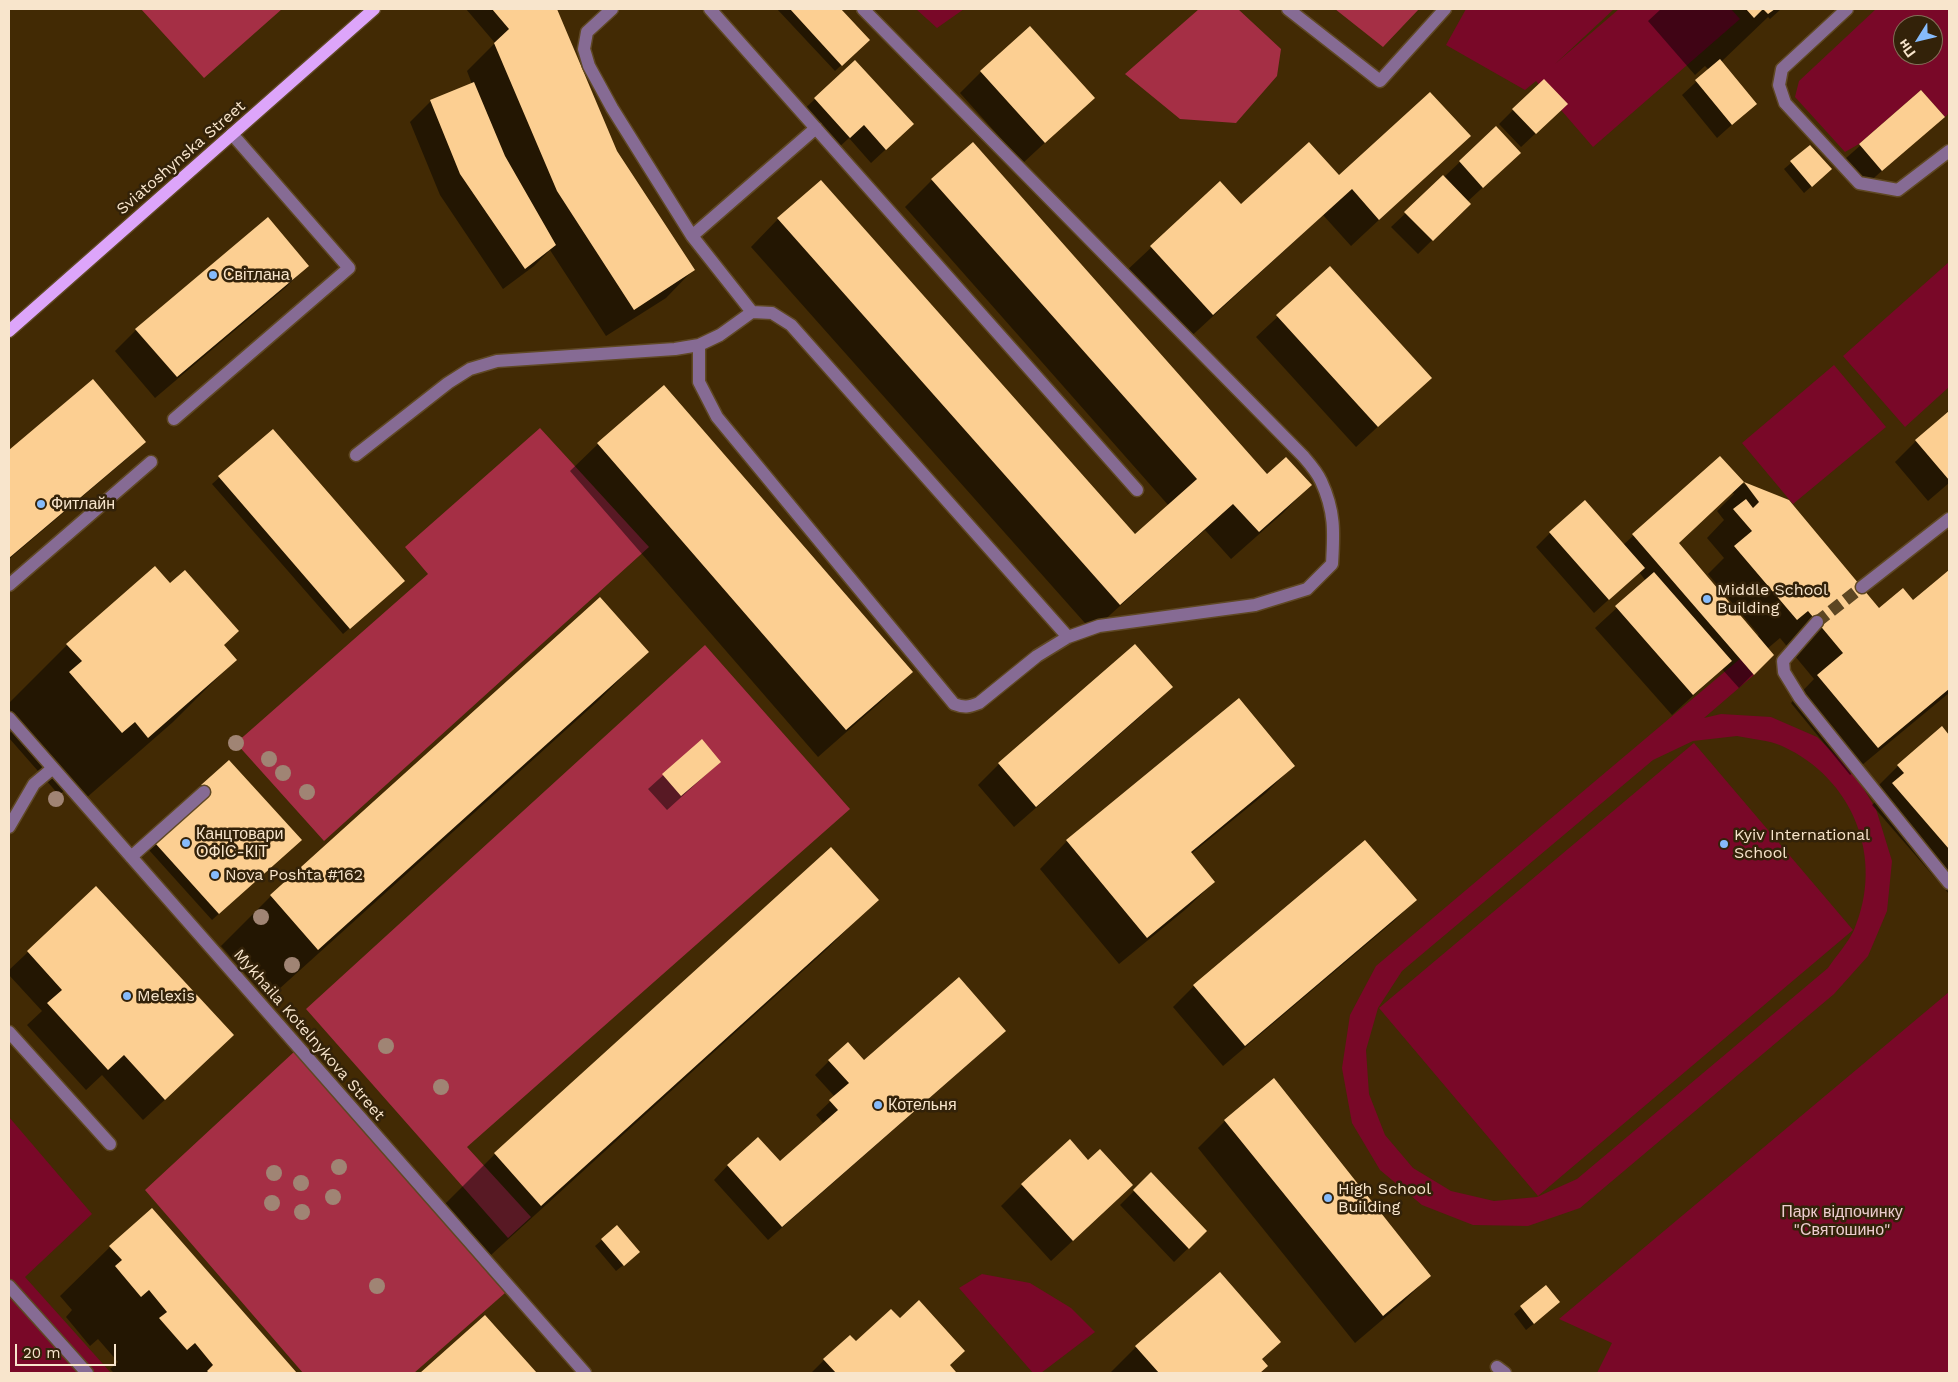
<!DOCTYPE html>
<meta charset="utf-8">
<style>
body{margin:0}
#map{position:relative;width:1958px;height:1382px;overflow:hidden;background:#422a04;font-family:"Work Sans",sans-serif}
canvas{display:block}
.frame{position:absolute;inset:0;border:10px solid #f8e5cc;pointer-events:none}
.north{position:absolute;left:1893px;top:15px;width:50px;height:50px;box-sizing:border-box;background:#332209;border:1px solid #827057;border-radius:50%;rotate:234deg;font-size:14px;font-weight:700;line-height:20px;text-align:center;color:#f8e5cc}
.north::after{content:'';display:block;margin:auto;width:18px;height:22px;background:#86bbfb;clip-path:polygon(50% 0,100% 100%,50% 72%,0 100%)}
.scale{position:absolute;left:15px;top:1344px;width:101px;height:22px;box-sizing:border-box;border:2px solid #f8e5cc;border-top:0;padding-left:6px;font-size:15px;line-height:18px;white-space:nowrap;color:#f8e5cc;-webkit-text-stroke:4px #332209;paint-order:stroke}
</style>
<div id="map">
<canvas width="1958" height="1382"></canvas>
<div class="frame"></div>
<div class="north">Пн</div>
<div class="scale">20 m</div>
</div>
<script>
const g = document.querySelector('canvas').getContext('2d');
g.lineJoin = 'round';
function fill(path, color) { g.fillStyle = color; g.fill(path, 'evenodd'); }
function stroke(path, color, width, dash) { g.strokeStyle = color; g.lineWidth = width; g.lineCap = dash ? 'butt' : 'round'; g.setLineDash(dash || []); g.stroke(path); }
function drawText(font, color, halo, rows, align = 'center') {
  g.font = font + ' "Work Sans",sans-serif'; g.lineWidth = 5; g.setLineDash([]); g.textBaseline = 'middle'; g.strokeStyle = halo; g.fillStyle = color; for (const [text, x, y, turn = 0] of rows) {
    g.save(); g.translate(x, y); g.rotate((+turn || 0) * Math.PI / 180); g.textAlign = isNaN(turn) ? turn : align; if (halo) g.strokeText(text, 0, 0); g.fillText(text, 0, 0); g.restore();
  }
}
const green = new Path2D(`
 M916,9H964L937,28Z
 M1466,9H1614L1555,64L1619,9H1731L1740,19L1593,147L1536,81L1525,90L1446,45Z
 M1876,9H1949V113L1945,117L1921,90L1859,144L1845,152L1795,97L1799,81ZM1903,25H1933V55H1903Z
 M1949,262V387L1905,427L1843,356Z
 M1834,365L1886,427L1793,504L1742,443Z
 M1741,658L1754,675L1704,718L1721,714L1771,717L1817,737L1854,773L1876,809L1892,861L1887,911L1868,956L1834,994L1580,1208L1528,1226L1473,1225L1422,1205L1380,1170L1352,1123L1342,1068L1350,1015L1376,966ZM1737,736C1751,739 1769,740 1782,746C1853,778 1885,858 1854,930C1848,943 1836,956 1828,968L1577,1179L1537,1197L1494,1201L1451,1191L1413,1168L1385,1135L1369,1094L1366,1050L1378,1008L1402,971L1653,760L1693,741Z
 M1694,743L1853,930L1538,1196L1379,1008Z
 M1949,992V1373H1597L1612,1343L1559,1319Z
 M9,1117L92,1214L25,1277L111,1373H9Z
 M982,1274L1030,1283L1071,1308L1095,1332L1041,1373H1033L959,1288Z`);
const forest = new Path2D(`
 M141,9H282L204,78Z
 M1199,9H1238L1281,49L1277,76L1236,123L1180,119L1125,74Z
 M1335,9H1419L1383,47Z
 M540,428L649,547L324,841L236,743L428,574L405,547Z
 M705,645L850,809L467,1147L531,1217L508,1238L306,1009Z
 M295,1051L505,1293L414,1373H303L145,1190Z`);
const shadow = new Path2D(`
 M466,9H555L616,152L693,270L666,298L606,336L550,250L534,266L503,289L440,195L410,122L431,101L472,84L467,71L495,43Z
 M777,9H840L868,40L835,71Z
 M1661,9H1781L1770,19L1768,17L1721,62L1755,104L1717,138L1682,95L1709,70L1705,66L1695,75L1648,21Z
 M855,62L898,138L871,163L849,138L835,151L800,113Z
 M981,72L1093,98L1023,163L960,93Z
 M1921,92L1943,117L1867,184L1845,159Z
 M1513,110L1552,118L1521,147L1499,124Z
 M1496,128L1505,167L1467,202L1469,204L1418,254L1391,227Z
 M1469,136L1351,246L1323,215L1185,342L1123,274L1220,183L1241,206Z
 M1810,147L1823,176L1804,193L1784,169Z
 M932,180L1267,476L1310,485L1283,513L1231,559L1205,530L1092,631L751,247L778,219L821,182L1135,536L1169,506L905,207Z
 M307,266L286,287L155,398L115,351L136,330Z
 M1330,268L1430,378L1356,447L1256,337Z
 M92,380L144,442L130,456L9,559V451Z
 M664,387L911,671L884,699L818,757L570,471L598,444Z
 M1949,413V483L1928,501L1895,462L1916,441Z
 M273,430L396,588L343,634L212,484Z
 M1720,458L1741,483L1788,501L1879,610L1913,602L1949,572V693L1850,775L1791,703L1814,679L1780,638L1767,649L1772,655L1739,688L1722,669L1672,715L1595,628L1646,581L1639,572L1594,613L1536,547L1550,533L1623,545ZM1732,492L1734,494L1717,511L1724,520L1707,538L1724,558L1708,574L1759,635L1757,637L1678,543Z
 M600,599L647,652L598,701L268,999L221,946L271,896Z
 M67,645L223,646L235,660L173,722L85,799L72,784L59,795L9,738V734L19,724L9,712V703Z
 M1135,645L1171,687L1150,708L1014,827L978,785L999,764Z
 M1942,728L1949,736V894L1872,805L1883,794L1877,787L1898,766Z
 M701,741L720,762L667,810L648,789Z
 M229,761L293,847L212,920L149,850L195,793Z
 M1293,766L1266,793L1191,854L1214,882L1186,909L1119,964L1040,869L1067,841Z
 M96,888L212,1056L143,1120L102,1075L86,1090L27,1025L42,1011L9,975V970Z
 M877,899L827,949L491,1255L445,1204L495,1154Z
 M1415,900L1394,921L1223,1066L1173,1007L1194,986Z
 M990,1045L768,1240L714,1180L728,1165L780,1163L824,1124L816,1115L835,1097L815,1075L829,1061L864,1062Z
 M1225,1121L1429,1276L1402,1303L1355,1343L1198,1148Z
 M1151,1174L1206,1231L1174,1262L1120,1205Z
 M1022,1185L1110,1206L1051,1261L1001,1206Z
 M152,1210L295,1373H114L110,1369L118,1362L98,1339L90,1346L66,1317L72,1310L60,1296L110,1247Z
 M602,1240L632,1258L616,1271L595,1246Z
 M1220,1274L1261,1360L1266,1366L1259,1373H1110L1136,1347Z
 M1546,1287L1552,1309L1526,1330L1514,1314Z
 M485,1317L535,1373H422Z
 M856,1342L949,1365L955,1372L811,1373L824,1360Z`);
const building = new Path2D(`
 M492,9H557L617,151L695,270L634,310L557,191L494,43L509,29Z
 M790,9H841L870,40L842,66Z
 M1746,9H1775L1768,14L1763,9L1754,18Z
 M1030,26L1095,98L1045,143L980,71Z
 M1720,59L1757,104L1732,125L1695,80Z
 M855,60L914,124L886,150L864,125L850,138L814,98Z
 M1544,79L1568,104L1536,134L1512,109Z
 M474,82L505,156L556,245L525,269L460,174L430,100Z
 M1921,90L1945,117L1882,171L1859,144Z
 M1430,92L1471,136L1379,220L1352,189L1213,315L1150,246L1220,181L1241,204L1309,142L1339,175Z
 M1496,126L1521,153L1483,188L1459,161Z
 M973,142L1267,474L1286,457L1312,485L1259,532L1233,504L1120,605L777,218L821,180L1135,534L1197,479L931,179Z
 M1810,145L1832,169L1812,187L1790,161Z
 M1443,175L1471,204L1433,241L1404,212Z
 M268,217L309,266L177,377L135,329Z
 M1330,266L1432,378L1378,427L1276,315Z
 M93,379L146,442L9,558V450Z
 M664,385L913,672L846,730L597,443Z
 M1949,411V480L1915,440Z
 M273,429L405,581L350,629L218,476Z
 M1720,456L1744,482L1679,543L1774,655L1754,675L1632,534Z
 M1744,482L1789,500L1879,608L1903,588L1913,600L1949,570V689L1878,748L1817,675L1843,653L1808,611L1797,620L1734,546L1752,531L1733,509L1746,499L1753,508L1759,502Z
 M1585,500L1645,568L1609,600L1549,532Z
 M155,566L170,583L185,570L239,631L224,645L237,660L148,738L135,722L122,733L69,672L82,661L66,644Z
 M1654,572L1732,661L1693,695L1615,606Z
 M600,597L649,652L318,950L270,895Z
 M1135,644L1173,687L1036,807L998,763Z
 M1239,698L1295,766L1191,852L1215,882L1147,938L1066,840Z
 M1942,726L1949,735V849L1892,783L1904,773L1897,765Z
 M702,739L721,762L681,796L662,774Z
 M229,760L302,840L219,914L155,843L209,794L201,785Z
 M1365,840L1417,900L1245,1046L1193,985Z
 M831,847L879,900L541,1206L494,1153Z
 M96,886L234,1035L165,1100L124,1055L108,1070L47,1003L62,990L27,951Z
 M959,977L1006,1031L782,1227L727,1165L758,1137L780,1161L838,1110L829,1100L849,1083L828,1060L848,1042L864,1060Z
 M1274,1078L1431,1276L1383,1316L1224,1120Z
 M1070,1139L1088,1160L1100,1149L1133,1185L1073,1241L1021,1184Z
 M1151,1172L1207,1231L1189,1249L1133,1190Z
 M152,1208L297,1373H209L207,1371L213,1365L195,1343L187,1350L159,1318L167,1312L149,1290L141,1297L115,1266L122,1260L109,1246Z
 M617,1225L640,1252L624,1266L601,1239Z
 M1220,1272L1281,1342L1262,1359L1268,1366L1260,1373H1159L1135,1346Z
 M1546,1285L1560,1302L1534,1324L1520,1306Z
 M919,1300L965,1351L950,1365L956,1372L955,1373H836L823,1359L850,1335L856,1341L891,1309L900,1318Z
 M485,1315L537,1373H420Z`);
const minorTunnel = new Path2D(`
 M1817,622L1862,587`);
const minor = new Path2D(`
 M612,9L587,32L584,49L589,66L612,108L692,236L752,312
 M710,9L1137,490
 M1288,9L1380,81L1445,9
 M1847,9L1782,69L1779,85L1785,103L1859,183L1898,190L1949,151
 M692,236L816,128
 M699,345V382L717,417L954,704C964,708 969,707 979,703L1037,656L1068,637L1099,626L1255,605L1307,589L1332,564C1334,532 1335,511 1321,481C1317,472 1309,463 1303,456L863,9
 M174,419L349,268L232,134
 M356,455L448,383L470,369L497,361L675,349L699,345L720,335L752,312L772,313L791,325L1068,637
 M9,585L151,462
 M1862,587L1949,519
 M1817,622L1783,661L1784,672L1800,698L1949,883
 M9,718L585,1373
 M9,827L34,784L53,768
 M131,857L204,792
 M9,1032L110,1144
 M9,1286L87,1373
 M1497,1367L1505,1373`);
const major = new Path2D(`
 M9,331L374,9`);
const trees = [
 [236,743],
 [269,759],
 [283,773],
 [307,792],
 [56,799],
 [261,917],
 [292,965],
 [386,1046],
 [441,1087],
 [339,1167],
 [274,1173],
 [301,1183],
 [333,1197],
 [272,1203],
 [302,1212],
 [377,1286]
];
const markers = [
 [213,275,5,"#86bbfb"],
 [41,504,5,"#86bbfb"],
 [1707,599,5,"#86bbfb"],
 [186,843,5,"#86bbfb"],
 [1724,844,5,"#86bbfb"],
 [215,875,5,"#86bbfb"],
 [127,996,5,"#86bbfb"],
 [878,1105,5,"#86bbfb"],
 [1328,1198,5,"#86bbfb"]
];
const streetNames = [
 ["Sviatoshynska Street",181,158,-41],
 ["Mykhaila Kotelnykova Street",309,1035,49]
];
const poiNames = [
 ["Світлана",223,275],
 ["Фитлайн",51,504],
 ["Middle School",1717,590],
 ["Building",1717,608],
 ["Канцтовари",196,834],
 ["ОФІС-КІТ",196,852],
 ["Kyiv International",1734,835],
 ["School",1734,853],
 ["Nova Poshta #162",225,875],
 ["Melexis",137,996],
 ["Котельня",888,1105],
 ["High School",1338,1189],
 ["Building",1338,1207]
];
const parkNames = [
 ["Парк відпочинку",1842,1212],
 ["\"Святошино\"",1842,1230]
];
fill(green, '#790828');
fill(forest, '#a52f45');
fill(shadow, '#0007');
fill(building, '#fccf92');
stroke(minorTunnel, '#5d4622', 12, [12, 6]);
stroke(minor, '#5f4824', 15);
stroke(major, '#5f4824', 15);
stroke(minor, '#866b94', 12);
stroke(major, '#dda5fa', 12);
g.fillStyle = '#a08474';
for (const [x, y] of trees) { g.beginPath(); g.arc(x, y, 8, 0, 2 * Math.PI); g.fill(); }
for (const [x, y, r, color] of markers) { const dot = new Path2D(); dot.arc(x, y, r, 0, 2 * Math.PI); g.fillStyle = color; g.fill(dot); stroke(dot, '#332209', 2); }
drawText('16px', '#f8e5cc', '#332209', streetNames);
drawText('16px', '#f8e5cc', '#332209', poiNames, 'left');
drawText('16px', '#edcdcf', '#332209', parkNames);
</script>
